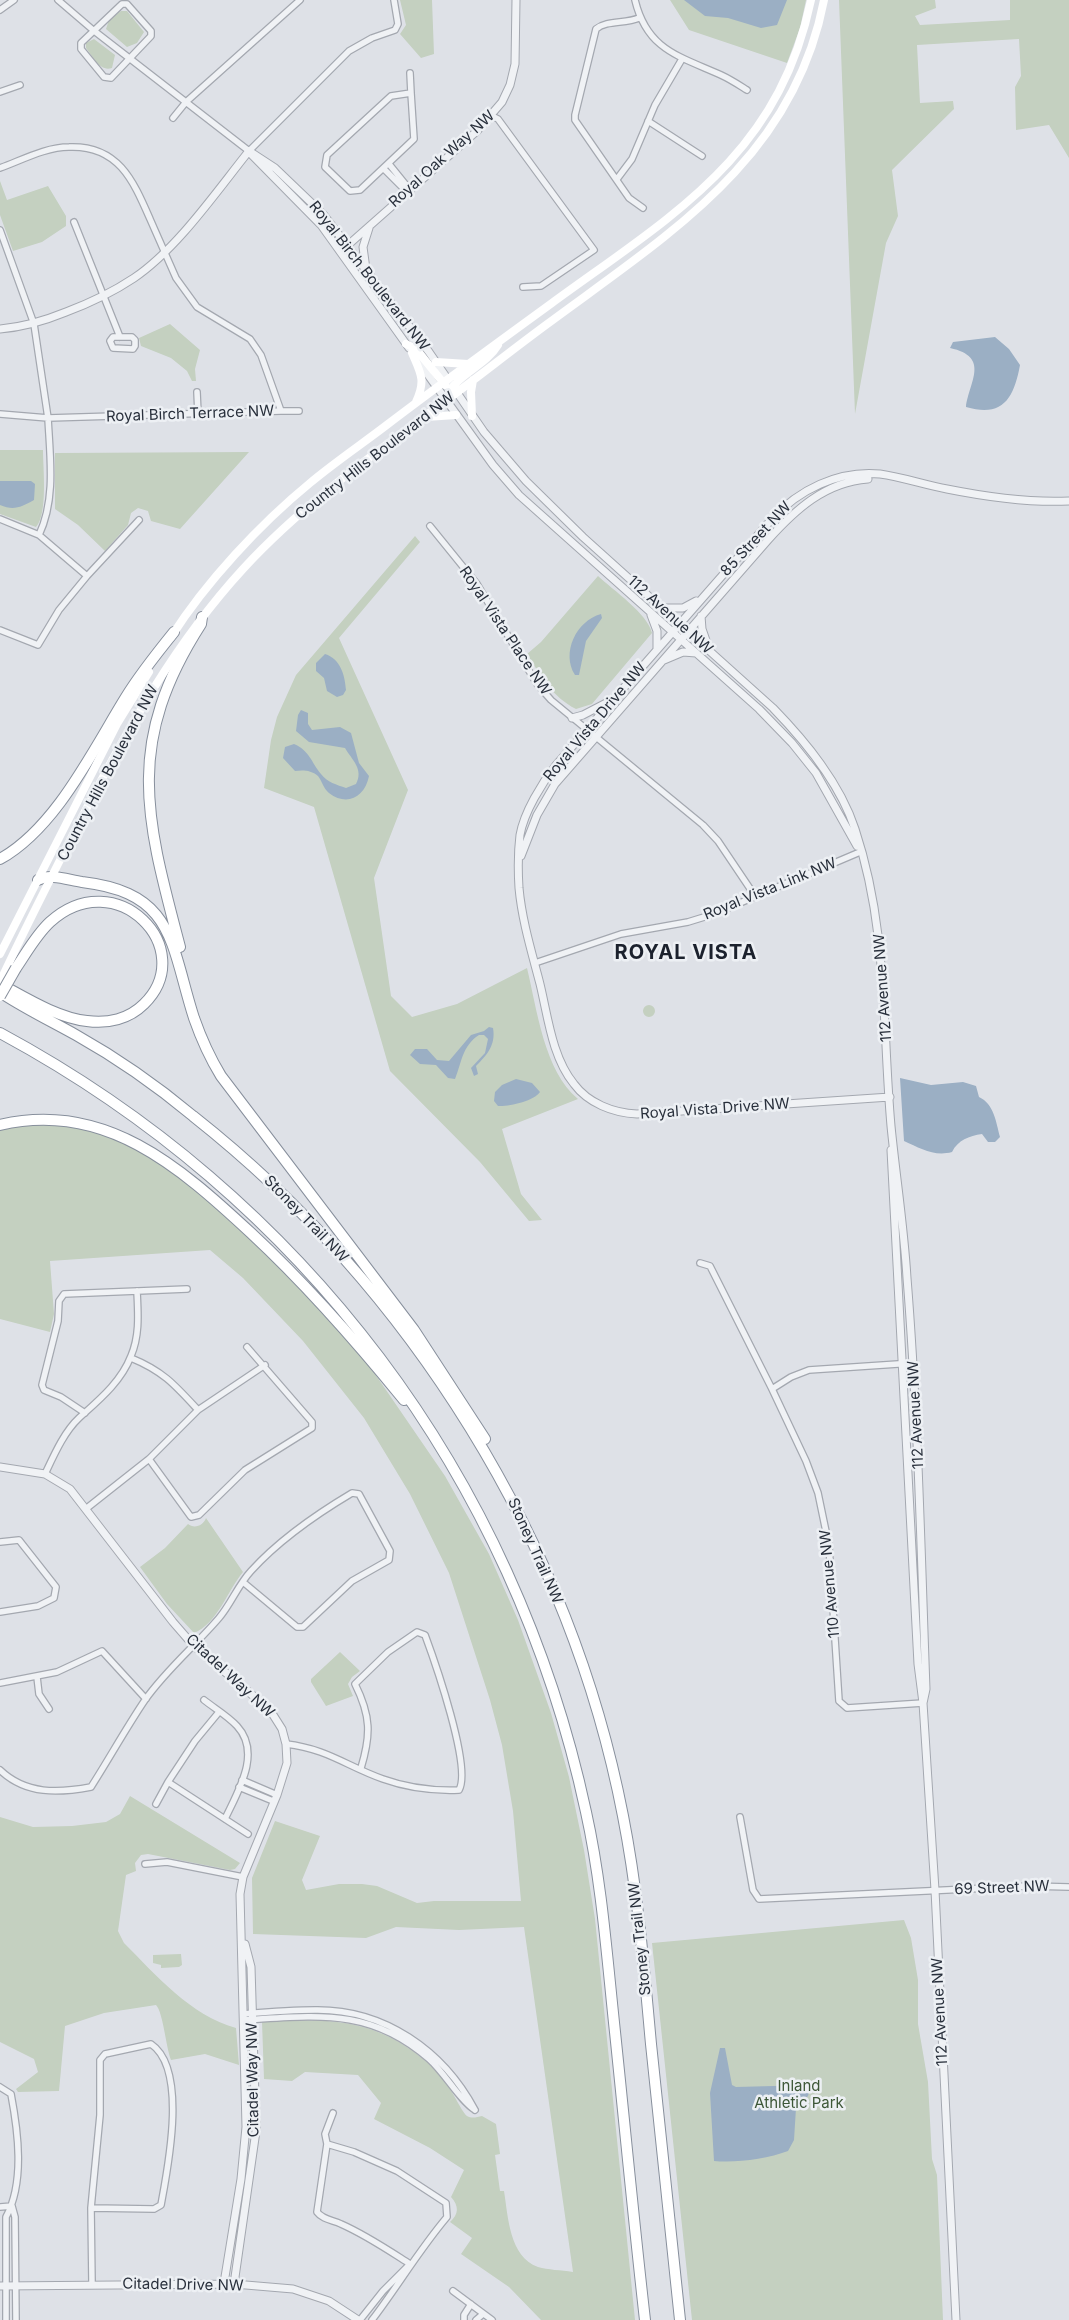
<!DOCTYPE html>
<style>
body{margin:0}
canvas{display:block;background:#dee1e7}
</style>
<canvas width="1069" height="2320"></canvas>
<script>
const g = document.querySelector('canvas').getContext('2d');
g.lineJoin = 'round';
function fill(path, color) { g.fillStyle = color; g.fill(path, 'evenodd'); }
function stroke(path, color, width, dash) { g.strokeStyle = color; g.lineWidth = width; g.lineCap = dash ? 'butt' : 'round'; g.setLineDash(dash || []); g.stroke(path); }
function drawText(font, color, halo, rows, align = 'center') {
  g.font = font + ' Inter,sans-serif'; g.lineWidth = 5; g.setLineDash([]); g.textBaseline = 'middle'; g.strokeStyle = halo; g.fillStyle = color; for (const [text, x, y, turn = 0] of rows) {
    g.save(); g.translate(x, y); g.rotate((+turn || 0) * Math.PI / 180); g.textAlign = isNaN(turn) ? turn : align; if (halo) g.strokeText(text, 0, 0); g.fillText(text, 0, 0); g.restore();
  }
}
const green = new Path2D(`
 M400,0H432L434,54L421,58L400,34L406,25Z
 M670,0H806L800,28L787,63L689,30Z
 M839,0H935L936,8L915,16L920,25L1010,20V0H1069V158L1049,125L1016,130L1015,87L1021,76L1019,39L917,45L920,103L953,101L954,109L892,170L898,216L886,243L855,414Z
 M121,11H127L144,32L137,43L127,47L106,29L109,20Z
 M94,39L115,55L112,68C100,72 93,57 86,48V43Z
 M0,181L7,200L48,186L66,216V226L42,242L13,251L0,215Z
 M170,324L200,350L195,369L196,381H192L187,371L171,358L141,346L139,338Z
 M0,450H43C43,468 48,514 36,527L0,514Z
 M249,452L180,529L151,521L148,511L138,508L131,513L128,525L105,551L78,525L55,509V453Z
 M415,536L420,542L339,638L408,790L374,878L391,996L412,1017L457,1004L527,968C537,1009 544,1071 578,1099L502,1129L521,1194L542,1220L529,1221L480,1162L390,1071L314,807L264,788L271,740L277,717L296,675Z
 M598,576C613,590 648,614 652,633L592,704L576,709C552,697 541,676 527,654L541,642Z
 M643 1011a6 6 0 1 1 12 0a6 6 0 1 1-12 0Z
 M47,1120L121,1138L181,1174L272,1255L362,1355L445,1476L489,1554L518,1620L551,1713L569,1777L584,1850L595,1919L635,2320H541L509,2287L461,2254L472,2238L450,2222C459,2214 459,2206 451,2197L464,2170L430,2148L374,2119L381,2103L358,2075L305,2072L292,2081L264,2079L262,2022C334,2017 383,2019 438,2072C448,2081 462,2113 467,2116C472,2119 477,2117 482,2116L496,2124L500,2154L495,2155L500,2191H504C508,2215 509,2257 538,2267C548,2270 561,2270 573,2272L524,1927L459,1930L396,1927L366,1938L253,1934L252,1878L275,1821L320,1836L302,1880L306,1890L339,1884H362L377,1886L417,1903L434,1901H521L513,1811L502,1745L490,1700L449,1573L410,1494L364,1418L303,1341L243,1278L210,1250L50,1261L54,1314L50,1332L0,1319V1127Z
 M206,1518L243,1572C228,1590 217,1624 194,1633L167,1604L140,1567L165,1548L188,1524C194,1529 203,1526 206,1518Z
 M340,1652L360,1671L352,1677L348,1684L353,1696L326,1706L311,1682V1679Z
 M130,1796L240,1863L235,1869L230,1870L148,1854L141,1855L135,1863L136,1871L126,1875L118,1931L124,1943C157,1976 190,2015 236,2028L239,2065L205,2054L171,2060C166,2047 163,2012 156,2005L104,2013L65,2026L59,2091L18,2092L16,2089L38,2072L34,2059L0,2042V1817L33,1827L72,1826L106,1822L120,1814Z
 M904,1920L911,1938L918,1980V2024L928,2082L932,2159L937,2175L943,2320H692L652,1943Z
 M181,1954L182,1965L179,1967L161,1968V1965L153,1963V1955Z`);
const water = new Path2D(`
 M684,0H787L777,25L761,28L728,18L705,16Z
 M995,337L1009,349L1020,365C1014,398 1003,418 966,407C969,382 991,357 950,348L953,342Z
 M0,481H31L35,484L34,500C21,507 14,511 0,505Z
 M601,614L602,618L586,641L579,675H575C561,653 576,621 601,614Z
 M325,654C341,659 345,676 346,690L343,695L337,697L327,691L324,678L316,671V663Z
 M301,710L308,713V724L312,730L340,727L351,733L359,763L369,776C365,797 347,807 329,793C323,788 322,781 318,776C311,770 303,770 295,771L283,758L285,747L294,744C310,751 311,762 321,774C327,782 337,785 346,788L356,784C364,769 352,760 345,748L309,742L296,731L298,715Z
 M489,1027L493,1028C496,1045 487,1055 476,1066L478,1074L474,1076L471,1068L485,1053L488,1039L484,1035H479C462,1046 462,1062 455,1079L448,1078L436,1065L420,1064L410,1055L415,1049H427L437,1060L449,1061L471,1035L484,1031Z
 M900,1078L931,1085L963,1082L976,1086L979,1097C994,1104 996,1122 1000,1137L995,1142H988L982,1134C969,1136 958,1140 952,1152C934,1157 920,1148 904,1141Z
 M516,1079L532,1083L540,1092C534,1101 508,1107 498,1106L494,1101L495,1092L502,1085Z
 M720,2048H725L732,2085L736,2087L811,2085L808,2096L796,2108L794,2140L788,2151C767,2159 736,2163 714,2161L710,2093Z`);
const minor = new Path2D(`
 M58,0L93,30L249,151L349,51L372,38L395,30L398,24L394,0
 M635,0C647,50 679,56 721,75C730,79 739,85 747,90
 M122,4H127L151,31V36L111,78L104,77L81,49V43Z
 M0,10L14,0
 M639,18C625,24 607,20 596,29L575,115V120L629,198L643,208
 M410,73L411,93
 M0,92L20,85
 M411,93L414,139L360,190L350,191L325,167L327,155L391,96Z
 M492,116L498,119L594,250L541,286L523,287
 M173,118L186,102L300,0
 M648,121L702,156
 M389,164L406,185L408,190
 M0,168C22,160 46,147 69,147C118,145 133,180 150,219C159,239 167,258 176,278L197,307L250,339L261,355L281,411L48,418L34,324L0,230
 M384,169L402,187L408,190
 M617,179L632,159L655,105L682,59
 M74,222L120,337
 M113,337H132L135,340V346L133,349L113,348L110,341Z
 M197,392L198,414
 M281,411H299
 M0,414L48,418C50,457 56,499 39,535L0,519
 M430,526L477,584L537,684L551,700L703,825L718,841L755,896
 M87,576L139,520
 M0,630L38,645L59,610L87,576L39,535
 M535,963L621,934L688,922L714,914L860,852
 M700,1263L710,1266L772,1389L806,1461L818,1493L829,1546L839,1701L847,1708L923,1703
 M131,1358C163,1371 175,1385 198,1410
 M772,1389L791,1377L809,1370L913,1363
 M85,1413L61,1397L44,1390L42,1385L58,1321L59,1301L64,1294L187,1289
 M149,1459L191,1517L199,1515L245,1470L312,1428V1422L247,1347
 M45,1474C54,1455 64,1432 79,1418C99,1400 121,1382 131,1356C140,1335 138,1313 137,1291
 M87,1508L149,1459L198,1410L265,1365
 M0,1542L19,1540L56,1587L54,1598L38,1606L0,1612
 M37,1677L39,1694L49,1709
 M0,1683L57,1672L102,1651L146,1699
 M204,1700C214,1708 228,1716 237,1726C262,1753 238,1791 225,1819
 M219,1712L195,1741L168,1782L248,1834
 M286,1744C328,1749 346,1766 383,1779C408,1788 433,1791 459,1790C472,1768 435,1662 425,1635L417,1632L388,1652L355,1684C371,1716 371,1735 361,1768
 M0,1770C26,1795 59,1793 91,1787C109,1759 126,1728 145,1700C166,1670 195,1646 219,1618C231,1604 238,1585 251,1571C280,1539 315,1515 352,1493L359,1494L390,1551L389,1560L352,1581L303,1627H297L243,1582
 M242,1780L277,1795
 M239,1787L273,1801
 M156,1804L168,1782
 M740,1817L753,1890L759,1899L1030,1886L1069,1887
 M145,1864L167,1862L243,1877
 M243,2014C267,2012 291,2010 315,2010C384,2009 443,2050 475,2110
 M243,2020C316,2016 370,2007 429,2059C445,2073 460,2101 475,2110
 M0,2087L11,2094C18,2131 25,2182 6,2217V2320
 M327,2144L325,2134L333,2113
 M12,2206L15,2217L16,2320
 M0,2207L12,2206
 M91,2208L154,2209L161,2205C168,2167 188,2069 151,2044L105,2054L100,2060V2115L91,2208L92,2284
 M453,2291L492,2320
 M360,2320L383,2291L408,2266
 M372,2320C398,2286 419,2250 447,2217L446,2203L397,2171L354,2152L327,2144L317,2212C323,2220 333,2220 341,2224C366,2235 388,2250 410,2264
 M464,2320V2315L471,2304
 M476,2320L483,2314`);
const tertiary = new Path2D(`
 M249,151L275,168L323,214L429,352L484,432L526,481L583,537L773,708C806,742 840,783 855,829C888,928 882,1024 891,1126C896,1177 904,1227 907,1278C918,1415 921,1552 926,1689L923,1703
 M251,154L321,225L409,348
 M348,245L477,131L502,102L510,85L515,64L516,0
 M366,269L363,247L369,228
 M0,329C24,327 44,321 66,312C90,303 113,292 134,278C177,249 216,192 249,151
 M418,361L493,465L519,495L759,709L792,743L816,773L857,846
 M664,608H683L696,601
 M651,615L657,631V649
 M701,616L702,629L709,649
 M664,660L683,652L696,653
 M572,718L583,715L608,702
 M521,856L537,815L555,784L768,540C795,510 825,482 868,479
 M890,1097L637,1114C613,1113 588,1103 574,1084C552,1057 548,1017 540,984C532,953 522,921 519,888C518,872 518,851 520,835C524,812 542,783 556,765L771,520C798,490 838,470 880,474C902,477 925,485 947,489C987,497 1028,503 1069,501
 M891,1150L918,1664L923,1703L935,1890L956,2320
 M0,1467L45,1474L70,1489L173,1622L193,1645L270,1710L282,1729L286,1744L287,1763L277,1795L243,1877L240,1894L246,2127L241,2179L224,2283
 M234,2284L256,2131L251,1967L245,1944
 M0,2286L234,2284L293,2289L329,2301L358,2320`);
const secondary = new Path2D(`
 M406,344L416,349L445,385
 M412,353C421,374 426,380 416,402
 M436,362L468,364
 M446,399C454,375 485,367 498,345
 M472,416L471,392L473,380
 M426,417L456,415
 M171,637C206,582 260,524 310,483C335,462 362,444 388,424C442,383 497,343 552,303C671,216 778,157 811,0
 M0,954L117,724L149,672
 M0,982C26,926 54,872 82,817C128,728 175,643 243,569C301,506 371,456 440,405C477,378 513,349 550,322C669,234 794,158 824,0`);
const motorway = new Path2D(`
 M0,859C56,828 93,750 126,697C140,674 157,653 174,632
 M38,880C50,873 68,880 82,882C175,893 170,943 194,1018C201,1038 210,1058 221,1076L414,1330L485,1439
 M180,947C146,818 124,744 201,624L202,617
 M0,984C26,998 58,1018 87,1021C108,1024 129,1019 144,1004C200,949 116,862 50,922C36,935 27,952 16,968
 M0,992C24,1008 51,1021 76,1035C117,1058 157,1086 193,1116C412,1289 570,1542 623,1816C638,1892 644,1968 651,2044C660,2136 670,2228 680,2320
 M0,1033C303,1196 514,1476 586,1812C602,1884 607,1958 615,2032C625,2128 634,2224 645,2320
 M0,1125C104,1100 180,1167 251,1233C307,1285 356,1341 404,1400`);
const motorwayBridge = new Path2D(`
 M0,996L16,968`);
const streetNames = [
 ["Royal Oak Way NW",442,159,-42],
 ["Royal Birch Boulevard NW",369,276,52],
 ["Royal Birch Terrace NW",190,414,-2],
 ["Country Hills Boulevard NW",375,456,-38],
 ["85 Street NW",756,539,-47],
 ["112 Avenue NW",670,615,42],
 ["Royal Vista Place NW",505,631,56],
 ["Royal Vista Drive NW",595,722,-50],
 ["Country Hills Boulevard NW",108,773,-62],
 ["Royal Vista Link NW",770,889,-22],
 ["112 Avenue NW",883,988,-94],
 ["Royal Vista Drive NW",715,1109,-4],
 ["Stoney Trail NW",306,1219,46],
 ["112 Avenue NW",916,1415,-93],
 ["Stoney Trail NW",535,1551,66],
 ["110 Avenue NW",830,1584,-95],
 ["Citadel Way NW",230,1676,43],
 ["69 Street NW",1002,1888,-2],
 ["Stoney Trail NW",640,1939,-96],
 ["112 Avenue NW",940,2012,-93],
 ["Citadel Way NW",253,2080,-91],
 ["Citadel Drive NW",183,2285,1]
];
const parkNames = [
 ["Inland",799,2086],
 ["Athletic Park",799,2103]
];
const districtNames = [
 ["ROYAL VISTA",686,953]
];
fill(green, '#c4d0c0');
fill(water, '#9bafc4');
stroke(minor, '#a4a8b0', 8);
stroke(tertiary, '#a4a8b0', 9);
stroke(motorway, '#878f9c', 12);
stroke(minor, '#f0f2f5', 5.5);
stroke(tertiary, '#f0f2f5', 7);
stroke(secondary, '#fff', 8);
stroke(motorway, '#fff', 10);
stroke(motorwayBridge, '#878f9c', 12, []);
stroke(motorwayBridge, '#fff', 10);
drawText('15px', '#29303c', '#edf0f4', streetNames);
drawText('15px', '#3d5737', '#edf0f4', parkNames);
g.letterSpacing = '1px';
drawText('bold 20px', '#1b212d', '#edf0f4', districtNames);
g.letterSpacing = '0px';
</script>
